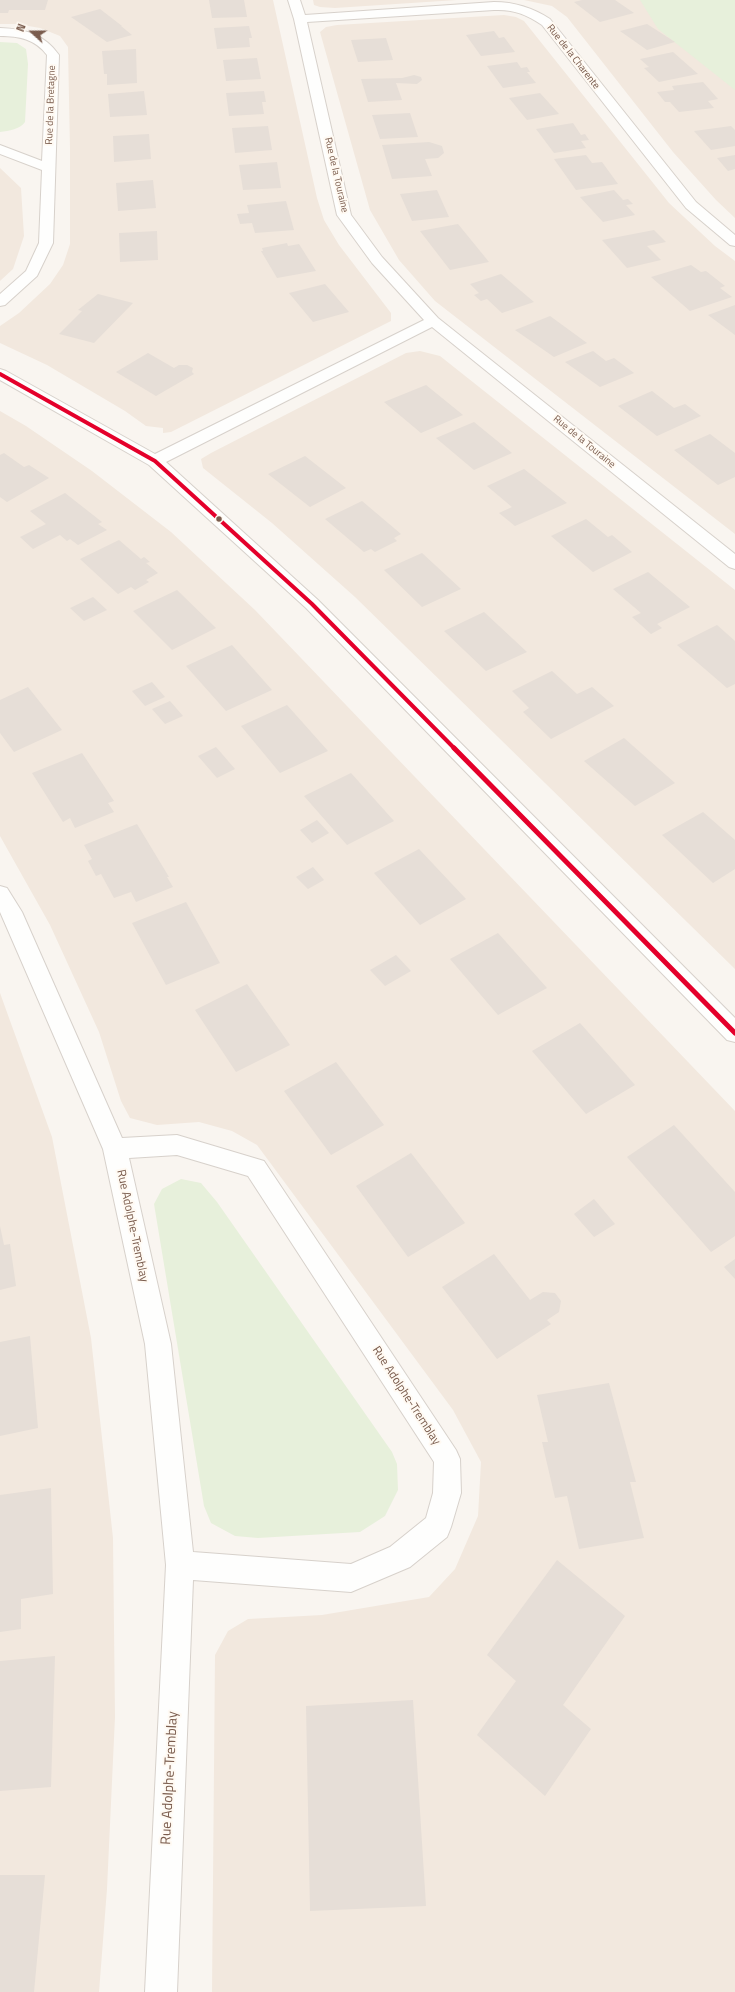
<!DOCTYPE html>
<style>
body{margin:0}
#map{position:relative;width:735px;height:1992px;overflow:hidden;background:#f9f5f0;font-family:"Titillium Web",sans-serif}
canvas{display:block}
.north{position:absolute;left:12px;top:12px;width:40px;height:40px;-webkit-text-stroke:3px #fffaf3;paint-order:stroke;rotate:291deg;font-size:11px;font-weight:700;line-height:16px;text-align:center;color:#7a5c4d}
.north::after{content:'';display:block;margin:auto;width:14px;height:18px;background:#7a5c4d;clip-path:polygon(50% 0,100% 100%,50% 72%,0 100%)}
</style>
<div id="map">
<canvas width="735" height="1992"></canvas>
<div class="north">N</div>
</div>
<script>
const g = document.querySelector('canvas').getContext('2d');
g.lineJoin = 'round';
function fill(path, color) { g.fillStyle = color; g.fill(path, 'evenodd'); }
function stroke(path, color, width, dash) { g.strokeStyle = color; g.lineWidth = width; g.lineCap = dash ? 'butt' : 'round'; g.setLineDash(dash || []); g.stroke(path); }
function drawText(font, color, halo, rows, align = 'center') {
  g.font = font + ' "Titillium Web",sans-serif'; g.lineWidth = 4; g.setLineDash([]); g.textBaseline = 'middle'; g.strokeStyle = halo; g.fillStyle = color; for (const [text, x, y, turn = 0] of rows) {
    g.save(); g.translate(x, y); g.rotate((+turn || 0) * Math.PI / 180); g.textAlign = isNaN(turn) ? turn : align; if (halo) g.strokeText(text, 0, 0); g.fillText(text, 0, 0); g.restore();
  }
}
const residential = new Path2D(`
 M0,0H273L317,198L324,220L339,245L391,313V321L171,432L163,433V428L146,426L125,411L47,365L0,343V326L19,313L50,284L63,265L70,244V149L68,47L60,36L40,28L17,24H0Z
 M313,0H457L335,8L320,7L314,5Z
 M524,0H735V218L716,200L673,152L567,17L552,6Z
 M504,15L516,17L524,21L669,203L715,246L735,261V534L435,301L399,260L370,210L320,32L326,27L337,25Z
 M0,168L21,188L24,236L13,269L0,281Z
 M420,351L440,356L735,590V969L355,597L272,523L203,468L201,459L211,453L406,353Z
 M0,411L26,426L92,471L171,532L255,610L735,1111V1992H212L215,1655L228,1631L248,1619L322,1615L429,1597L455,1569L478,1516L481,1462L453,1410L257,1145L232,1131L199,1122L157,1125L130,1118L121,1101L99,1032L50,925L0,836Z
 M0,993L52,1137L91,1338L113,1538L115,1717L107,1889L99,1992H0Z`);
const green = new Path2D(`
 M640,0H735V90L658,29Z
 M0,42L17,43L26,49L28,64L25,122C20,129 9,131 0,132Z
 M181,1179L201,1183L217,1202L392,1452L397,1464L398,1490L385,1516L360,1532L258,1538L235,1536L211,1523L204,1506L154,1204L162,1189Z`);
const building = new Path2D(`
 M0,0H48L45,10H9L8,13H0Z
 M209,0H244L247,17L212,18Z
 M582,0H615L634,13L600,22L574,2Z
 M100,9L122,26H121L132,35L107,42L71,17Z
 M647,24L675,42L647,50L620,31Z
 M249,26L252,38H249L250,47L217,49L214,28Z
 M494,31L499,38L504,37L515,52L481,56L466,35Z
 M386,38L393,60L358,62L351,40Z
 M136,49L137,83L107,85V74H104L102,51Z
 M673,52L698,74L659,82L644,68L649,67L640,59Z
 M257,58L261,79L226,81L223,60Z
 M517,62L521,68L527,67L530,72H527L536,83L503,88L487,66Z
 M414,75L421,77L422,80L417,84L396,83L402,100L368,102L361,79L402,78Z
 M703,82L718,99L708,101L714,108L679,112L670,102H665L657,92L674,90L672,86Z
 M144,91L147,115L110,117L108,94Z
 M264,91L266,102H262L264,114L229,116L226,93Z
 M540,93L559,114L527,120L509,98Z
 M410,113L418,137L380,139L372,115Z
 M573,123L581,135L585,134L589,140L581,141L586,148L554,153L536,129Z
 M268,126L272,150L235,153L232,128Z
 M731,126L735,130V146L711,150L694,131Z
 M149,134L151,159L114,162L113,136Z
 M429,142L442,146L444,153L438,158L425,159L432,176L392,179L382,145Z
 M586,155L592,163L602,162L618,184L576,190L554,159Z
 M735,155V169L728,171L717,158Z
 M277,162L281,188L243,190L239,165Z
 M153,180L156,208L118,211L116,183Z
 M437,190L449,217L412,221L400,194Z
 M614,190L623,200L628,199L633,204L626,205L635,215L603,222L580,197Z
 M286,201L294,230L255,233L252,223L240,224L237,214L249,213L247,205Z
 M458,224L489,262L450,270L420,231Z
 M654,230L666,242L647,246L661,260L627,268L602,240Z
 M157,231L158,260L120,262L119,233Z
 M287,243L288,246L299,244L316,271L277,278L261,251H263L262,248Z
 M691,265L701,272L706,271L725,286L720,288L732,297L690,311L651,277Z
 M501,274L534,302L502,313L487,299L481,301L474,295L479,293L470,284Z
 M325,284L349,312L313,322L289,293Z
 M98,294L133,303L94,343L59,334L82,311L78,310Z
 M735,305V335L708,315Z
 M550,316L587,343L554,357L515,330Z
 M593,351L606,361L614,358L634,373L600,387L565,362Z
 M148,353L174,368L179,365H187L193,368L192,372L194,374L156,396L116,372Z
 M426,385L463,415L421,433L384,402Z
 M652,391L674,408L685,404L701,416L657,436L618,406Z
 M474,422L512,453L474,470L436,438Z
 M710,434L735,453V477L718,485L674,450Z
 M4,453L24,467L29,465L49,478L7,502L0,497V455Z
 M305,456L346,488L310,507L268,474Z
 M524,469L567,503L515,526L499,513L512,507L487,486Z
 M65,493L102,522L98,524L107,530L78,545L70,539L67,541L60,535L33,549L20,537L46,524L30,511Z
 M362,501L401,534L394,538L397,541L375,552L371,549L364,552L325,519Z
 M586,519L608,537L612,535L632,552L593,572L551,536Z
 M119,540L141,559L144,557L150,562L146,563L158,573L146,580L149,582L135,590L131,587L118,594L80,559Z
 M422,553L461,589L422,607L384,570Z
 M648,572L690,607L657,624L662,628L651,634L632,617L641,613L613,589Z
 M177,590L216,628L172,650L133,611Z
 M93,597L107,610L84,621L70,608Z
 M484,612L527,652L486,671L444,631Z
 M717,625L735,641V684L727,688L677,645Z
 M232,645L272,690L226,711L186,666Z
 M552,671L577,694L592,687L614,706L551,739L523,712L529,708L512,691Z
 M152,682L165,697L145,706L132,691Z
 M28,687L62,730L14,752L0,733V700Z
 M170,701L183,716L165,724L152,709Z
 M287,705L328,751L280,773L241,726Z
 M624,738L675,783L635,806L584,761Z
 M216,747L235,769L217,778L198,756Z
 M82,753L114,801L108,803L114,812L75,828L70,818L63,822L32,773Z
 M351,773L394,821L347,845L304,796Z
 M703,812L735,840V869L713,883L662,835Z
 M317,820L329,833L312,843L300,830Z
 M137,824L169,877H167L173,887L136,902L131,892L114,898L101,874L96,876L88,861L92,859L84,845Z
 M419,849L466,899L420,925L374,873Z
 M313,867L324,880L308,889L296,877Z
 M186,902L220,963L166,985L132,923Z
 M498,933L547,988L498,1015L450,959Z
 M396,955L411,971L385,986L370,970Z
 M247,984L290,1045L236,1072L195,1010Z
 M580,1023L635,1085L586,1114L532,1051Z
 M336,1062L384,1125L331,1155L284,1091Z
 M674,1125L735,1192V1236L711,1252L627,1157Z
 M411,1153L465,1223L408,1257L356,1186Z
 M594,1199L615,1224L594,1237L574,1214Z
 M0,1226L4,1245L10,1244L16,1286L0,1290Z
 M494,1254L530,1300L543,1292L555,1293L561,1301L559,1312L547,1320L551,1324L497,1359L442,1287Z
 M735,1259V1279L724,1267Z
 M30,1336L38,1428L0,1436V1342Z
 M609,1383L636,1482H630L644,1538L579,1549L567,1496L555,1498L542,1442H548L537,1395Z
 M51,1488L53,1594L21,1599V1629L0,1632V1495Z
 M557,1560L625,1616L563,1705L591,1729L545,1796L477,1735L516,1681L487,1655Z
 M55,1656L51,1787L0,1791V1661Z
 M413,1700L426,1906L310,1911L306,1706Z
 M0,1875H45L34,1992H0Z`);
const minor = new Path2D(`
 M288,0H300L305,15L494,2C515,2 533,8 550,19L696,202L735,235V246L730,245L686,208L542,25C526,14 513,9 494,10L307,22L351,215L382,257L438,318L735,554V569L729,567L432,327L166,462L318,600L735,1018V1042L727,1040L306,608L149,465L0,380V369L6,371L155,454L424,320L372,263L337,215L294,19Z
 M0,28C25,29 44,34 59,55L53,243L37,276L5,305L0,306V294L26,271L39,243L42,170L0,154V145L42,161L47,55C35,39 19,36 0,36Z
 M0,886L7,888L22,912L122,1138L177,1135L264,1161L456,1450L460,1459L461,1493L451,1527L447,1537L410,1567L351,1592L193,1580L177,1992H145L166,1565L145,1344L103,1149L0,912ZM177,1155L248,1176L434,1462L433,1493L426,1518L390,1547L351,1564L193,1552L171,1344L129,1158Z`);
const bus1Far1 = new Path2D(`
 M0,374L155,461L312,604L455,749`);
const bus1 = new Path2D(`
 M454,748L735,1033`);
const markers = [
 [219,519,3.5,"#7a5c4d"]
];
const farStreetnames = [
 ["Rue de la Charente",573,57,52],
 ["Rue de la Bretagne",51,105,-88],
 ["Rue de la Touraine",336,175,77],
 ["Rue de la Touraine",584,442,39]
];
const streetNames = [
 ["Rue Adolphe-Tremblay",132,1226,78],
 ["Rue Adolphe-Tremblay",406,1396,57]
];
const nearStreetnames = [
 ["Rue Adolphe-Tremblay",170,1778,-87]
];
fill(residential, '#f2e8de');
fill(green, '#e7f0db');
fill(building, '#e6ded7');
stroke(minor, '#d7d1cb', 2);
fill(minor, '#fefefd');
stroke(bus1Far1, '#e4002b', 4);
stroke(bus1, '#e4002b', 5);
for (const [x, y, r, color] of markers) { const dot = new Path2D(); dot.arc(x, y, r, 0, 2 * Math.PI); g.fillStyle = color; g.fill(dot); stroke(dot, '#fffaf3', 1.5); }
drawText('10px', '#7a5c4d', '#fffaf3', farStreetnames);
drawText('12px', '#7a5c4d', '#fffaf3', streetNames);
drawText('14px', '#7a5c4d', '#fffaf3', nearStreetnames);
</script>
